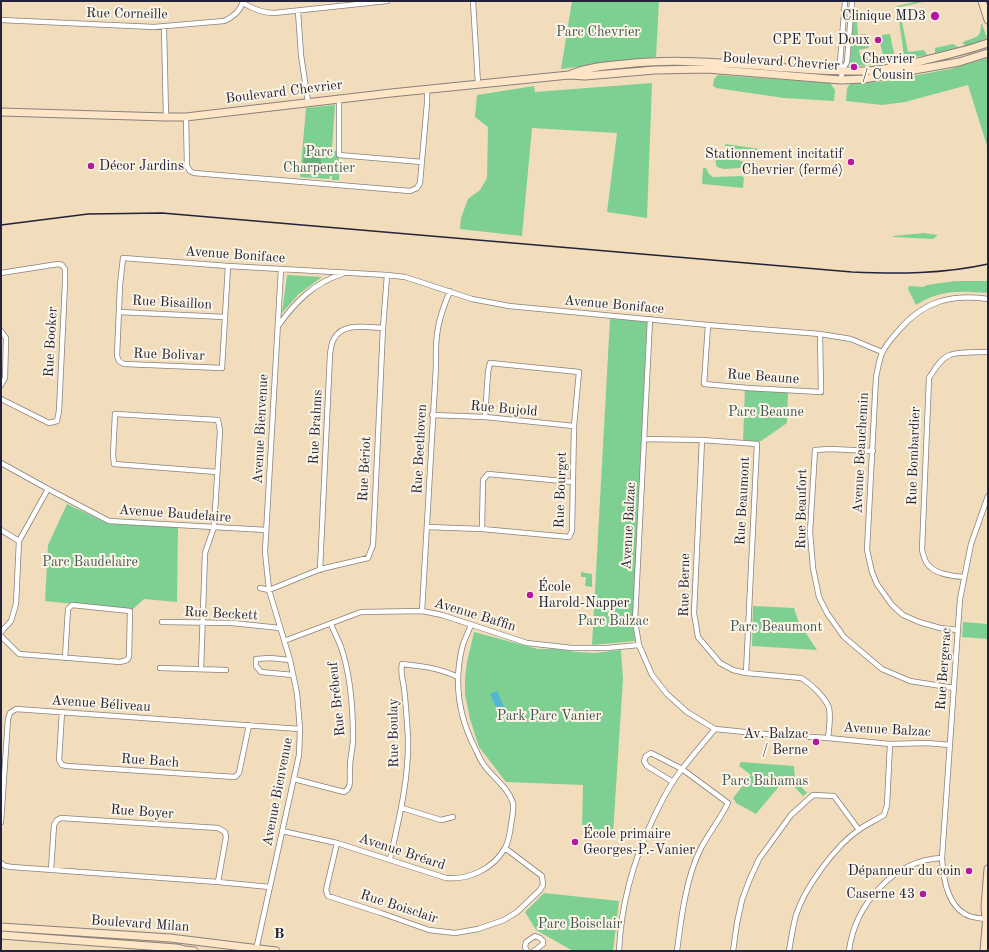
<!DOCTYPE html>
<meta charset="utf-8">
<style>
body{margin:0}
#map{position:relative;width:989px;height:952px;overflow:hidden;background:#f1ddbc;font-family:"Old Standard TT",serif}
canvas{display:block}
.frame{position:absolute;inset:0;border:2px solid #22223b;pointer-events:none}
</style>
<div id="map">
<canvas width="989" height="952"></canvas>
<div class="frame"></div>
</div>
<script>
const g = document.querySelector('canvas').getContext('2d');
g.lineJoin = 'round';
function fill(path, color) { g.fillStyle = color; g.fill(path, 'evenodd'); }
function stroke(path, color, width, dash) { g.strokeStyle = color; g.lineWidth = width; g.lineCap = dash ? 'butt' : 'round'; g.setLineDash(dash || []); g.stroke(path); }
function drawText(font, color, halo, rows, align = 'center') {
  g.font = font + ' "Old Standard TT",serif'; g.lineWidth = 4; g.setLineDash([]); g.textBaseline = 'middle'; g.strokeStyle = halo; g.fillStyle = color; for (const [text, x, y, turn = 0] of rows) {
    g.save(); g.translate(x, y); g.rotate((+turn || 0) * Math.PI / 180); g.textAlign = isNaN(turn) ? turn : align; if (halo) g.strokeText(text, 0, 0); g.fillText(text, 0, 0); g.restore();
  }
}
const green = new Path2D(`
 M572,1H659L656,57L561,69Z
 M919,1H928L899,7L908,52L924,50L927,55L872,65L854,66L850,62L853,21L868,17L871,18L857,22L858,35L866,34L869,47L868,48L859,50L860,56H862V59L883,55L879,39L882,38V35L890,34L895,58L904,56L897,6Z
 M981,24H982L987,38L982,41L967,46L962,43C973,36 981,41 981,24Z
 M953,44L960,48L935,53V48Z
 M988,58V86L987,97L988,108V149L968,85L905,102L882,105L846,101L847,88L850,84L886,81L950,69Z
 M718,75L830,83L835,90L834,101L784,98L716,88L713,86L714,79Z
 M652,83L647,218L607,212L617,133L532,128L522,236L460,229L461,218L468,199L480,190L487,178L488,127L475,117L477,95L534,86L535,92Z
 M335,105L332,149L336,151L340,163L339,180H332V176H330L329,179L300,177L306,108Z
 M725,144L760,149L762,152V157L745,153L725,146Z
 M723,154L754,166V167L724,169L717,167C714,161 716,155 723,154Z
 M703,168H706L709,174L713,177L742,176L744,178L743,188L703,184L702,183Z
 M924,233L938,235L933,239L893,237V236Z
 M287,275L322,277L299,294L282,313Z
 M955,281H988V293C961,291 940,289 916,305L908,289L909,286L923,287L927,285Z
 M610,319L647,321L633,624L635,641L592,645Z
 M745,388L788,391L787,423L761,441H743Z
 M67,504L109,524L178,526L177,602L144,599L132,610L45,601L48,545Z
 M581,572L592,574V587L585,586L586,577H581Z
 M753,606L794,608L799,623L817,650L752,646Z
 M963,622L988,624V639L962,637Z
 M474,632L538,649H556L576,652L595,653L621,650L623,679L613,833L582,829L583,785L506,782L479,747L470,719L465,694V678L467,662Z
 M741,762L794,766L795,780L807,793L803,796L786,778L756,814L736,803L733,798L751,775L739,766Z
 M544,893L619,901L613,951H573L536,930L525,912Z`);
const forest = new Path2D(`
 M305,143L314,147L321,159V165L316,170L310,172L304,168L303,164Z`);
const water = new Path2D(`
 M497,691L505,709L498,712L490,694Z`);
const street = new Path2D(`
 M473,1L478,84
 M243,3C253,9 262,13 274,13L387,1
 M298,11L301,55L308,102
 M1,20L154,27L224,21C233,17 241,10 243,1
 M164,27L166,117
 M842,71L847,62L852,1
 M841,80L842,71L840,63L845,1
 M339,98V155L422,162
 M186,117L187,166L190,171L194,173L410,191L417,188L420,183L427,103V89
 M228,266L222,368L124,364L119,361L117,356L120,285L123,258L228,266L387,275L405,277L472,299L509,306L708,325L820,334L851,339L882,352
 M1,273L58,264L62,265L65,269V283L59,411L57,421L49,423L1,399
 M119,312L225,317
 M650,319L635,621L639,645L652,675L667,694L687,712L715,729L765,734L828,738L890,744L927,743L950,745
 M708,325L704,384L748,388L821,392L820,334
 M278,326C295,302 314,283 342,274
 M1,331L6,338L5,378L1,385
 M432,415L485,417L574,426
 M644,439L702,440L757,444L746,673
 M702,440L694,613L698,637L720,663L733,670L746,673L801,678C810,683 826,698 829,708C831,717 829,729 828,738
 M873,451L830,449L815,450L810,532L813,568L819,597L827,613L844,637L882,669L910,681L954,688
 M1,463L48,489L109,521L266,530
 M427,527L482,529L569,537L572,531L574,426L579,372L490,363L488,372L485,417
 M482,529L483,480L488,474L573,482
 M1,530L19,541
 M320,570L330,354C331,349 331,343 334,339C342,322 367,327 383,328
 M964,577C951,576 933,574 926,562C924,558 923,553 922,550L929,378C934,370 941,358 950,355C957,352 980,352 988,352
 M260,588L269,590L321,569L368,558L373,545L383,328L387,275
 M422,611L436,366C435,335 438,319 450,291
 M162,622L232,623L280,628
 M958,630L940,628L919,622L903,615L892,605L877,584L872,572L867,550L876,377C878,369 879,360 882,353C886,344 893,337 899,330C924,301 951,294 988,299
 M1,632L11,621L16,604L19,541L48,489
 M1,636L19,654L120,662L127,660L129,657L130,611L72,605L68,609L65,658
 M284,641L361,612L422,611L442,615L527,643L572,648H607L639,645
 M290,660L270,658L256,659V666L261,672L293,675
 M160,668L226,670
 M201,669L205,553L214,527L220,431L218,420L115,414L113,455L114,464L217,472
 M62,712L59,760L62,765L67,766L235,777L239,773L249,725
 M294,779L344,792C353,788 349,775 350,767C350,757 353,748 353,739C353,709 351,676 341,647C338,639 334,632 331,624
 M673,782L647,766L644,761L646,756L651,753L682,769L728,803C720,819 709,833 701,848C686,877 681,919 677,951
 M402,808L441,820L453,817
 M1,822L8,719L10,713L16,709L300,729
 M282,831L337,843L446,878C469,880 493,869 505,848C509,841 510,832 511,825C512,818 514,809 513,803C508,787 493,778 484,765C480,760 478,754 475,748C459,717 454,682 462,648C464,640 468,633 471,625
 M337,843L326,890L328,896L381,913L429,930L455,933L478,929L504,920L517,912L540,890L543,885L542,876L505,848
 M390,859C399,819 409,779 408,738C407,721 406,705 404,688C403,679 400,674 402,664C422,666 439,668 458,677
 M1,863L5,866L12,867L218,882L270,887
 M51,870L54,825L57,820L61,818L218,828L225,832L226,837L218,882
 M986,919C979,918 971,918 965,914C947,904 943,877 942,858L960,599L971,544L988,496
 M256,950L299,755L300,729L297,693L290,660L269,590L265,552L281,269
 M527,951L525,947L526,942L535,936L540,938L543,941V944L534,951
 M619,951C621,904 633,861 653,819C661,802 670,784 682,769C693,755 704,742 715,729
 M733,951L737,923L742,900L749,881L759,859L791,815L813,795L834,796L859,830
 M789,951C791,939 793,926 796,915C805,887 836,845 860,829C867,824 876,820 884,815L887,805L890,744
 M849,951C855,905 893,860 942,858`);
const secondary = new Path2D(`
 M982,1L988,20
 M571,74C589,67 605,66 625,64C704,55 782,72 861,71C880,71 899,66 918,62C941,56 965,51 988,43
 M1,112L166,117H186L391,93L569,75L585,76L655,70L707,69L841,80L864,79L959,62L988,53
 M986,919L985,907L988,869
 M1,927L170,938L276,951
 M1,935L176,948L185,950L194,951
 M984,951L987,915`);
const rail = new Path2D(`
 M1,225L88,214L162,213L852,272C898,274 943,274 988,264`);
const markers = [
 [935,16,5,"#b5179e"],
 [878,40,4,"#b5179e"],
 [854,67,4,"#b5179e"],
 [851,162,4,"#b5179e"],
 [91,166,4,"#b5179e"],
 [530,595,4,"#b5179e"],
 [816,742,4,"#b5179e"],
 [575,842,4,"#b5179e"],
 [969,871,4,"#b5179e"],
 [923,894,4,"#b5179e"]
];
const streetNames = [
 ["Rue Corneille",127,14,1],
 ["Boulevard Chevrier",781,62,4],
 ["Boulevard Chevrier",284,92,-7],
 ["Avenue Boniface",235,255,4],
 ["Rue Bisaillon",172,303,3],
 ["Avenue Boniface",614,305,5],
 ["Rue Booker",51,342,-87],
 ["Rue Bolivar",169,355,2],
 ["Rue Beaune",763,377,4],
 ["Rue Bujold",504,409,5],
 ["Rue Brahms",316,427,-87],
 ["Avenue Bienvenue",261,429,-87],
 ["Rue Beethoven",420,449,-87],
 ["Avenue Beauchemin",861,453,-87],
 ["Rue Bombardier",914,456,-88],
 ["Rue Bériot",365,469,-87],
 ["Rue Bourget",561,490,-88],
 ["Rue Beaumont",743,501,-87],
 ["Rue Beaufort",802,509,-89],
 ["Avenue Baudelaire",175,514,4],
 ["Avenue Balzac",629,526,-87],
 ["Rue Berne",685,585,-89],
 ["Rue Beckett",221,614,3],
 ["Avenue Baffin",475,615,17],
 ["Rue Bergerac",944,669,-86],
 ["Rue Brébeuf",337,699,-96],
 ["Avenue Béliveau",101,704,4],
 ["Avenue Balzac",887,730,3],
 ["Rue Boulay",394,733,-91],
 ["Rue Bach",150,761,4],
 ["Avenue Bienvenue",278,792,-79],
 ["Rue Boyer",142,812,4],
 ["Avenue Bréard",402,852,18],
 ["Rue Boisclair",399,907,18],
 ["Boulevard Milan",140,924,4]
];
const poiNames = [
 ["Clinique MD3",926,16],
 ["CPE Tout Doux",870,40],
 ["Chevrier",862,59,"left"],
 ["/ Cousin",862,75,"left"],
 ["Stationnement incitatif",843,154],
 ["Chevrier (fermé)",843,170],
 ["Décor Jardins",99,166,"left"],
 ["École",538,587,"left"],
 ["Harold-Napper",538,603,"left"],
 ["Av. Balzac",808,734],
 ["/ Berne",808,750],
 ["École primaire",583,834,"left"],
 ["Georges-P.-Vanier",583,850,"left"],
 ["Dépanneur du coin",961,871],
 ["Caserne 43",915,894]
];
const parkNames = [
 ["Parc Chevrier",598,32],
 ["Parc",319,152],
 ["Charpentier",319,168],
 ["Parc Beaune",766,412],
 ["Parc Baudelaire",90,562],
 ["Parc Balzac",613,621],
 ["Parc Beaumont",776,627],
 ["Park Parc Vanier",549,716],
 ["Parc Bahamas",765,781],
 ["Parc Boisclair",580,924]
];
const neighbourhoodNames = [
 ["B",279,934]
];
fill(green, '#7ed092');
fill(forest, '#66b27c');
fill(water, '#54b6d2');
stroke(street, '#8a807c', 6);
stroke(secondary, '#8a807c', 9);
stroke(street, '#fff', 4.5);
stroke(secondary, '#fee5c5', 7);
stroke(rail, '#22223b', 1.5);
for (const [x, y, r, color] of markers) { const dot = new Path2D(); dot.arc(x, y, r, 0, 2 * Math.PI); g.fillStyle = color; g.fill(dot); stroke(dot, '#fcf5e5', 1.5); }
drawText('14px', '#22223b', '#fcf5e5', streetNames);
drawText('14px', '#22223b', '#fcf5e5', poiNames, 'right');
drawText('14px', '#3e5655', '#fcf5e5', parkNames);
drawText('bold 15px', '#22223b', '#fcf5e5', neighbourhoodNames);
</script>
